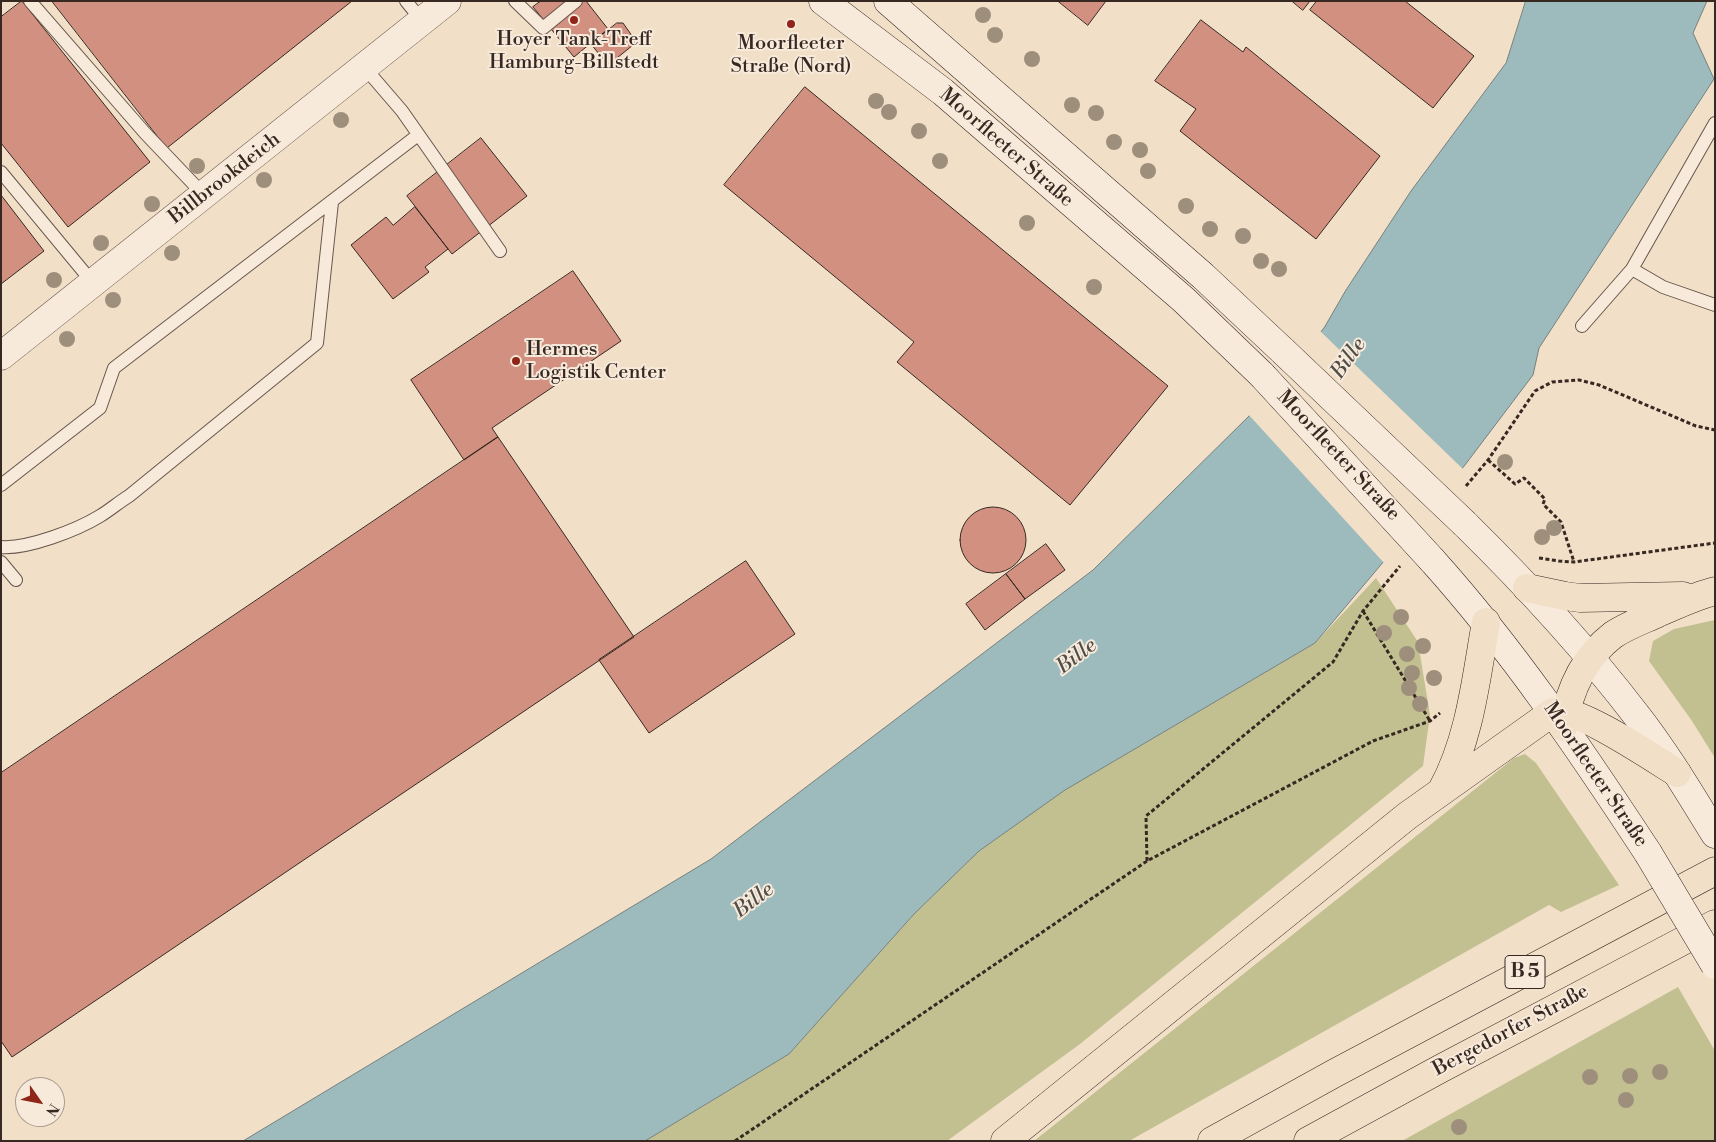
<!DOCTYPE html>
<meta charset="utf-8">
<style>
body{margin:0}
#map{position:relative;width:1716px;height:1142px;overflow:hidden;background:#f2dfc7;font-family:"Libre Bodoni",serif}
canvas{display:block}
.frame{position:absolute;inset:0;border:2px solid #372822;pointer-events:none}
.north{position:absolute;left:15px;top:1077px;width:50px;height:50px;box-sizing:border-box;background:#f7eadb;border:1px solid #aa9c91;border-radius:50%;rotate:123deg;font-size:14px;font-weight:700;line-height:20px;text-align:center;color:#372822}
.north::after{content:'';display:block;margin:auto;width:18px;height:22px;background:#8f2418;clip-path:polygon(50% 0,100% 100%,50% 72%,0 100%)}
</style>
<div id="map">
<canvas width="1716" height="1142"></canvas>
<div class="frame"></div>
<div class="north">N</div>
</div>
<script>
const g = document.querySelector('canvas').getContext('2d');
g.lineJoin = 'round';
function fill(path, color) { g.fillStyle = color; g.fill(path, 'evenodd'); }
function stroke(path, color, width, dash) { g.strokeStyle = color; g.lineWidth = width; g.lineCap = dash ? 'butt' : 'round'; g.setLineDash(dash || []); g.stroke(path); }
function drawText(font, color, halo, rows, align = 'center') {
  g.font = font + ' "Libre Bodoni",serif'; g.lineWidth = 4; g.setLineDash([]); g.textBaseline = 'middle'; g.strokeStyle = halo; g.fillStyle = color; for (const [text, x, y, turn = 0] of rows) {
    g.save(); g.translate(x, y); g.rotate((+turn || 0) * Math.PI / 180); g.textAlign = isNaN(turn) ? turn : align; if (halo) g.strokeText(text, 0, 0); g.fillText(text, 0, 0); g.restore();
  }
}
const green = new Path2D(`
 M1376,578L1418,642L1430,715L1423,766L1080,1044L947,1141H645L789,1054L914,914L979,851L1065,790L1315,643Z
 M1715,620V758L1692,721L1649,661L1653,641L1674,629Z
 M1525,754L1536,763L1619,885L1561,912L1549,905L1129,1141H1034L1514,758Z
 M1678,987L1715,1051V1141H1402Z`);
const water = new Path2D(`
 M1526,1H1707L1693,33L1714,79L1539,348L1533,375L1465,465L1315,643L1065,790L979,851L914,914L789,1054L645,1141H243L711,859L1093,570L1249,416L1324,328L1346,290L1411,191L1506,63Z`);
const pier = new Path2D(`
 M1319,330L1464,470L1385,564L1248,414Z`);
const building = new Path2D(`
 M22,1L150,162L68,227L1,143V17Z
 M52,1H352L167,148Z
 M541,1H586L608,29L574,57L533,7Z
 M1058,1H1106L1088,25Z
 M1292,1H1310L1303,10Z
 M1317,1H1405L1474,56L1433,108L1310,10Z
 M1201,20L1243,52L1246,47L1380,156L1316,239L1180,131L1196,109L1155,81Z
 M617,23H623L635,40L633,45L612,62L607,64L591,44Z
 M805,87L1168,386L1070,505L897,362L914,342L724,185Z
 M481,138L527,196L452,254L407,196Z
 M1,195L44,251L1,284Z
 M415,207L448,249L425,267L429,272L393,299L351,245L386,217L393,225Z
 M573,271L621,341L492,428L498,437L464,460L411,380Z
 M498,437L634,637L12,1057L1,1041V773Z
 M960 540a33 33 0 1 1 66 0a33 33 0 1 1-66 0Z
 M1046,544L1065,570L1025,599L1006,574Z
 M746,561L795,634L649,733L599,660Z
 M1006,574L1025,599L985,630L966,604Z`);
const path = new Path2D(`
 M1488,460L1515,484L1524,478L1545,499L1543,504L1561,522L1574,562
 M1466,486L1488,460L1535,391L1552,382L1579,380L1599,385L1696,426L1715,430
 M1539,558L1559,561L1574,562L1715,543
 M1363,611L1430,721
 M1147,861L1146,816L1333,662L1363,611L1400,566
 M735,1141L1147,861L1373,741L1430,721L1440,713`);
const service = new Path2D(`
 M30,1L145,133L204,195
 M406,1L423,22
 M515,1L543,28L576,1
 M365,68L402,111L500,251
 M1,172L93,283
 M1632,269L1663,287L1715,305
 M1582,326L1632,269L1715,123
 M1,485L100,408L114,368L418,135
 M1,547C28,549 77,530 100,516C110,510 119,502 129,496L317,343L332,202
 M1,562L16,580`);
const tertiary = new Path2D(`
 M1,356L447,1`);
const secondary = new Path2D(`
 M823,1L943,92L1184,300L1262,375
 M888,1L1203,276L1283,351
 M1465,524C1526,584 1585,648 1637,716C1666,753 1690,794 1715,834
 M1432,560C1513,650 1581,751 1648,853`);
const trunk = new Path2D(`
 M1527,588L1565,596L1580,598L1683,596
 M1563,727C1569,690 1583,658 1613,635C1626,626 1643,620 1658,613C1677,605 1695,596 1715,591
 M1442,790C1470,739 1476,679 1486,622
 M1005,1141L1407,816L1553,712C1575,705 1656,760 1677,773
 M1212,1141L1335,1073L1715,871
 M1308,1141L1440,1069L1715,924`);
const secondaryBridge = new Path2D(`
 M1283,351L1465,524
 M1262,375L1432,560
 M1648,853L1715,965`);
const trees = [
 [983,15],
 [995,35],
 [1032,59],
 [876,101],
 [1072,105],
 [889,112],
 [1096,113],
 [341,120],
 [919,131],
 [1114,142],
 [1140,150],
 [940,161],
 [197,166],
 [1148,171],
 [264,180],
 [152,204],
 [1186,206],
 [1027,223],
 [1210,229],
 [1243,236],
 [101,243],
 [172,253],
 [1261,261],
 [1279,269],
 [54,280],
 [1094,287],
 [113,300],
 [67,339],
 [1505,462],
 [1554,528],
 [1542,537],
 [1401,617],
 [1384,633],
 [1423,646],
 [1407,654],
 [1412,673],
 [1434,678],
 [1409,688],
 [1420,704],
 [1660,1072],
 [1630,1076],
 [1590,1077],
 [1626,1100],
 [1459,1127]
];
const markers = [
 [574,20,5,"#8f2418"],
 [791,24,5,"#8f2418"],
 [516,361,5,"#8f2418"]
];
const shields = [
 [1525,972,40]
];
const shieldNames = [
 ["B 5",1525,972]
];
const poiNames = [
 ["Hoyer Tank-Treff",574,40],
 ["Hamburg-Billstedt",574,63],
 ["Moorfleeter",791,44],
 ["Straße (Nord)",791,67],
 ["Hermes",526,350,"left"],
 ["Logistik Center",526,373,"left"]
];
const streetNames = [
 ["Moorfleeter Straße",1006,148,41],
 ["Billbrookdeich",225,179,-38],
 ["Moorfleeter Straße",1338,456,47],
 ["Moorfleeter Straße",1595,775,56],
 ["Bergedorfer Straße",1511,1031,-28]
];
const waterNames = [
 ["Bille",1349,359,-55],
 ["Bille",1077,657,-37],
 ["Bille",754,901,-37]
];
fill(green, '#c2c091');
fill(water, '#9dbbbc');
stroke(water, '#74807e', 1);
fill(pier, '#f2dfc7');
fill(building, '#d29180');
stroke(building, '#372822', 1);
stroke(service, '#66564b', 14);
stroke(tertiary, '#66564b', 29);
stroke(secondary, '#372822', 29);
stroke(trunk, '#372822', 29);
stroke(path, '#372822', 3, [4, 2.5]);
stroke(service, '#f7eadb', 12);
stroke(tertiary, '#f7eadb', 28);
stroke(secondary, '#f7eadb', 28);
stroke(trunk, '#f2dfc7', 28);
stroke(secondaryBridge, '#372822', 29, []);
stroke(secondaryBridge, '#f7eadb', 28);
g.fillStyle = '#9e8f7c';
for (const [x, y] of trees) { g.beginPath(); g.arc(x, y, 8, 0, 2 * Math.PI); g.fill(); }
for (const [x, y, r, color] of markers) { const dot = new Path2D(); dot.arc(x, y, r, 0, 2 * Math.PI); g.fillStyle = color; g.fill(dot); stroke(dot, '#f7eadb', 2); }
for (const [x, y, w] of shields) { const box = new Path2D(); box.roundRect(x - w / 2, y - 16.5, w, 33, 4); g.fillStyle = '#f7eadb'; g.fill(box); stroke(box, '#372822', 1); }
drawText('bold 19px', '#372822', null, shieldNames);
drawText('20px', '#372822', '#f7eadb', poiNames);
drawText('20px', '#372822', '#f7eadb', streetNames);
drawText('italic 21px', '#504d48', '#f7eadb', waterNames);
</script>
